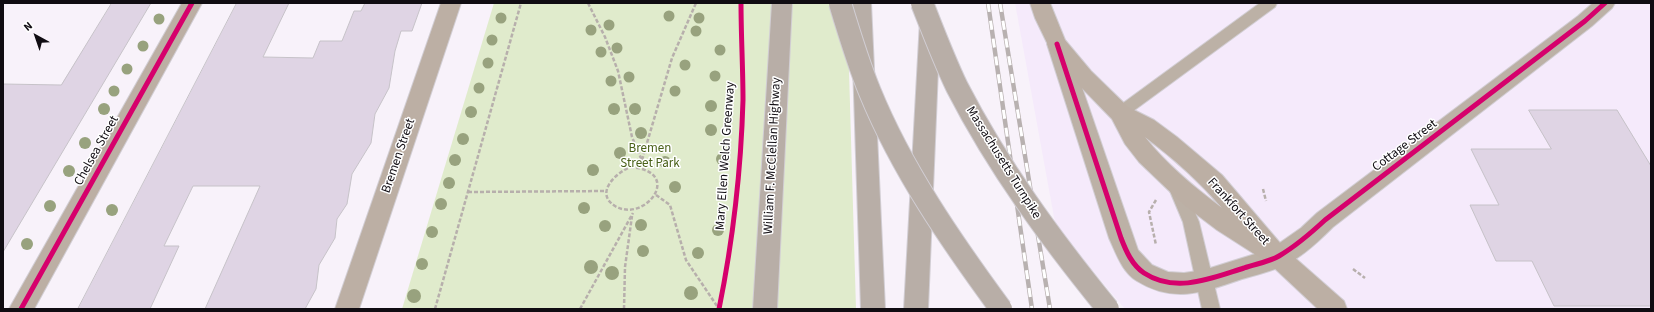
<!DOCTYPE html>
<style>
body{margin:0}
#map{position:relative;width:1654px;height:312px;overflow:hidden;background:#f8f2fa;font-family:"Source Sans 3",sans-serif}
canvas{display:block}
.frame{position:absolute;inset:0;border:4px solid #100c12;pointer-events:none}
.north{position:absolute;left:16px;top:16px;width:40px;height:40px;-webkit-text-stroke:3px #fff;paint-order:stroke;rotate:320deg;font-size:11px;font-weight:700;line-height:16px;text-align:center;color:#100c12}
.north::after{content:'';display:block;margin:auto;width:14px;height:18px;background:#100c12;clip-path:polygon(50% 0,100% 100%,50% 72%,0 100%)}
</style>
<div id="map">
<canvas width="1654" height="312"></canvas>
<div class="frame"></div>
<div class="north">N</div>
</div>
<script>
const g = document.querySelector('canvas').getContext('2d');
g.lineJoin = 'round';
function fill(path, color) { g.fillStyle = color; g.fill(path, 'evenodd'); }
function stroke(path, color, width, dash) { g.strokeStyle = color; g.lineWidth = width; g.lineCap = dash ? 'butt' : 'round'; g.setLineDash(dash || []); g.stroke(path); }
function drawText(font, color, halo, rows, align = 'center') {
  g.font = font + ' "Source Sans 3",sans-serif'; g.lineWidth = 3; g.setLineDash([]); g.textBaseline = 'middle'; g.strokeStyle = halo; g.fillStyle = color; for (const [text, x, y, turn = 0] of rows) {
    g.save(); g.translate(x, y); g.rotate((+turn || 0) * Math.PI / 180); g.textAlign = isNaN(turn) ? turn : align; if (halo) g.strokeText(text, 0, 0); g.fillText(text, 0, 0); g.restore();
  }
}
const built = new Path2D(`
 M1015,3H1651V309H1125L1056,228Z`);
const green = new Path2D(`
 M494,3H847L856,309H402Z`);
const building = new Path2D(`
 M112,3H151L3,252V84L61,85Z
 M237,3H289L263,57L313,58L320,41H342L354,11H361L365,3H422L412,31H401L395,51L389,88L375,114L371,143L352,174L347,204L337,219L335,238L319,265L316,289L305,309H205L260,186H193L164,246H179L150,309H78Z
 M1529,110H1617L1651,166V306H1554L1532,261H1496L1470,205H1499L1471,149H1551Z`);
const path = new Path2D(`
 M588,3L605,37L618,71L632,137L645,168
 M642,160L672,58L696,3
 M630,167C685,171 645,224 615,206C594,193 616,173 630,167Z
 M1263,189L1266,201
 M468,192L607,191
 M656,195L670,205L686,260L719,309
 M1156,200L1149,212L1156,245
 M1353,269L1365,278
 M435,309L521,3
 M580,309L633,213
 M624,309L625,267L632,216`);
const lane = new Path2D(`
 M1260,3H1277L1275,7L1125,117L1120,119L1115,117L1112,113L1115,109Z
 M1175,177L1181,179L1199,222L1220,309H1202L1183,222L1167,184L1169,179Z`);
const street = new Path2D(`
 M1593,3H1615L1612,8L1592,26L1333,227C1320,240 1302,257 1285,265C1272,271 1256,275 1242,279C1204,292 1174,304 1137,281C1122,272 1116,253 1109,238L1047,44L1050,39L1057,36L1064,39L1067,44L1138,250L1152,265L1168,272L1184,273L1204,270L1271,249L1301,228L1317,213L1578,16Z`);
const secondary = new Path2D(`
 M182,3H202L34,309H9Z
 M441,3H461L359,309H335Z
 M1030,3H1050L1065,40L1091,71L1128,107L1154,120L1177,137L1222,175L1286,250L1344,301L1347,309H1318L1270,264L1217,230L1184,205L1139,162L1125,144L1112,119L1077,83L1050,49L1035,18ZM1145,137C1173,158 1199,181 1222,208C1194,187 1166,164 1145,137Z`);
const highway = new Path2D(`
 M772,3H792L777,309H753Z
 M851,3H871L885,309H861Z
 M930,14L937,16L940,21L928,309H904L920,21L923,16Z`);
const rail = new Path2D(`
 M988,3L1032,309
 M1000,3L1050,309`);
const highwayBridge = new Path2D(`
 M840,3C849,33 858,63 870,92C902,170 951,241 1001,309
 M922,3C933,31 944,60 957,87C998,167 1051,239 1108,309`);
const cycleway = new Path2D(`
 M1057,44L1121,238C1126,251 1132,265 1144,273C1176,294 1212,278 1244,268C1255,264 1269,262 1279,256C1296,246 1311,233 1325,220L1585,21L1605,3
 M21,309L192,3
 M719,309C733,240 741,171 743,100C743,68 741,36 741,3`);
const trees = [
 [669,16,5.5],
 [501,18,5.5],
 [699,18,5.5],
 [159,19,5.5],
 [609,25,5.5],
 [591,30,5.5],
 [696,31,5.5],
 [492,40,5.5],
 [143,46,5.5],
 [617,48,5.5],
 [720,50,5.5],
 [601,52,5.5],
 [488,63,5.5],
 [685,65,5.5],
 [127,69,5.5],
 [715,76,5.5],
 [629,77,5.5],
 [611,81,5.5],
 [479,88,5.5],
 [114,91,5.5],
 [675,91,5.5],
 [711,106,6],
 [104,109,6],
 [614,109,6],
 [635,109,6],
 [471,112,6],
 [711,130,6],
 [641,133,6],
 [463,139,6],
 [85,143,6],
 [620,153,6],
 [722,159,6],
 [455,160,6],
 [665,162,6],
 [593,170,6],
 [69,171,6],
 [449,183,6],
 [675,187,6],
 [441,204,6],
 [50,206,6],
 [584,208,6],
 [112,210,6],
 [641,225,6],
 [605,226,6],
 [718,230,6],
 [432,232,6],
 [27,244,6],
 [643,251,6],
 [698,253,6],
 [422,264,6],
 [591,267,7],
 [612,273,7],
 [691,293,7],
 [414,296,7]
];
const streetNames = [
 ["Cottage Street",1405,146,-37],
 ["Chelsea Street",97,151,-61],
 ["Bremen Street",399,156,-71],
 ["Mary Ellen Welch Greenway",726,156,-86],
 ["William F. McClellan Highway",773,156,-87],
 ["Massachusetts Turnpike",1003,163,58],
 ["Frankfort Street",1238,212,48]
];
const parkNames = [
 ["Bremen",650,149],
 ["Street Park",650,164]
];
fill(built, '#f5eafb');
fill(green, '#e0ebcc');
fill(building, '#dfd4e4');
stroke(building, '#c6c2c8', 1);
stroke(lane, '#d2ced4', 2);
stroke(street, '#d2ced4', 2);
stroke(secondary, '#d2ced4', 2);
stroke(highway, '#d2ced4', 2);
stroke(path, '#b7afac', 2.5, [4, 2]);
fill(lane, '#bcb1a6');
fill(street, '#bcb1a6');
fill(secondary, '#bcafa4');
fill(highway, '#b8aea7');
stroke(rail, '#b8b1b0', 4.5);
stroke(rail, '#fff', 3, [9]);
stroke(highwayBridge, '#d2ced4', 24, []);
stroke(highwayBridge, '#b8aea7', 22);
stroke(cycleway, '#d6006c', 5);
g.fillStyle = '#98a27e';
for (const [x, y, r] of trees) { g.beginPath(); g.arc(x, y, r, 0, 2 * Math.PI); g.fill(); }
drawText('13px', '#100c12', '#fff', streetNames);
drawText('13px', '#496018', '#fff', parkNames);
</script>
